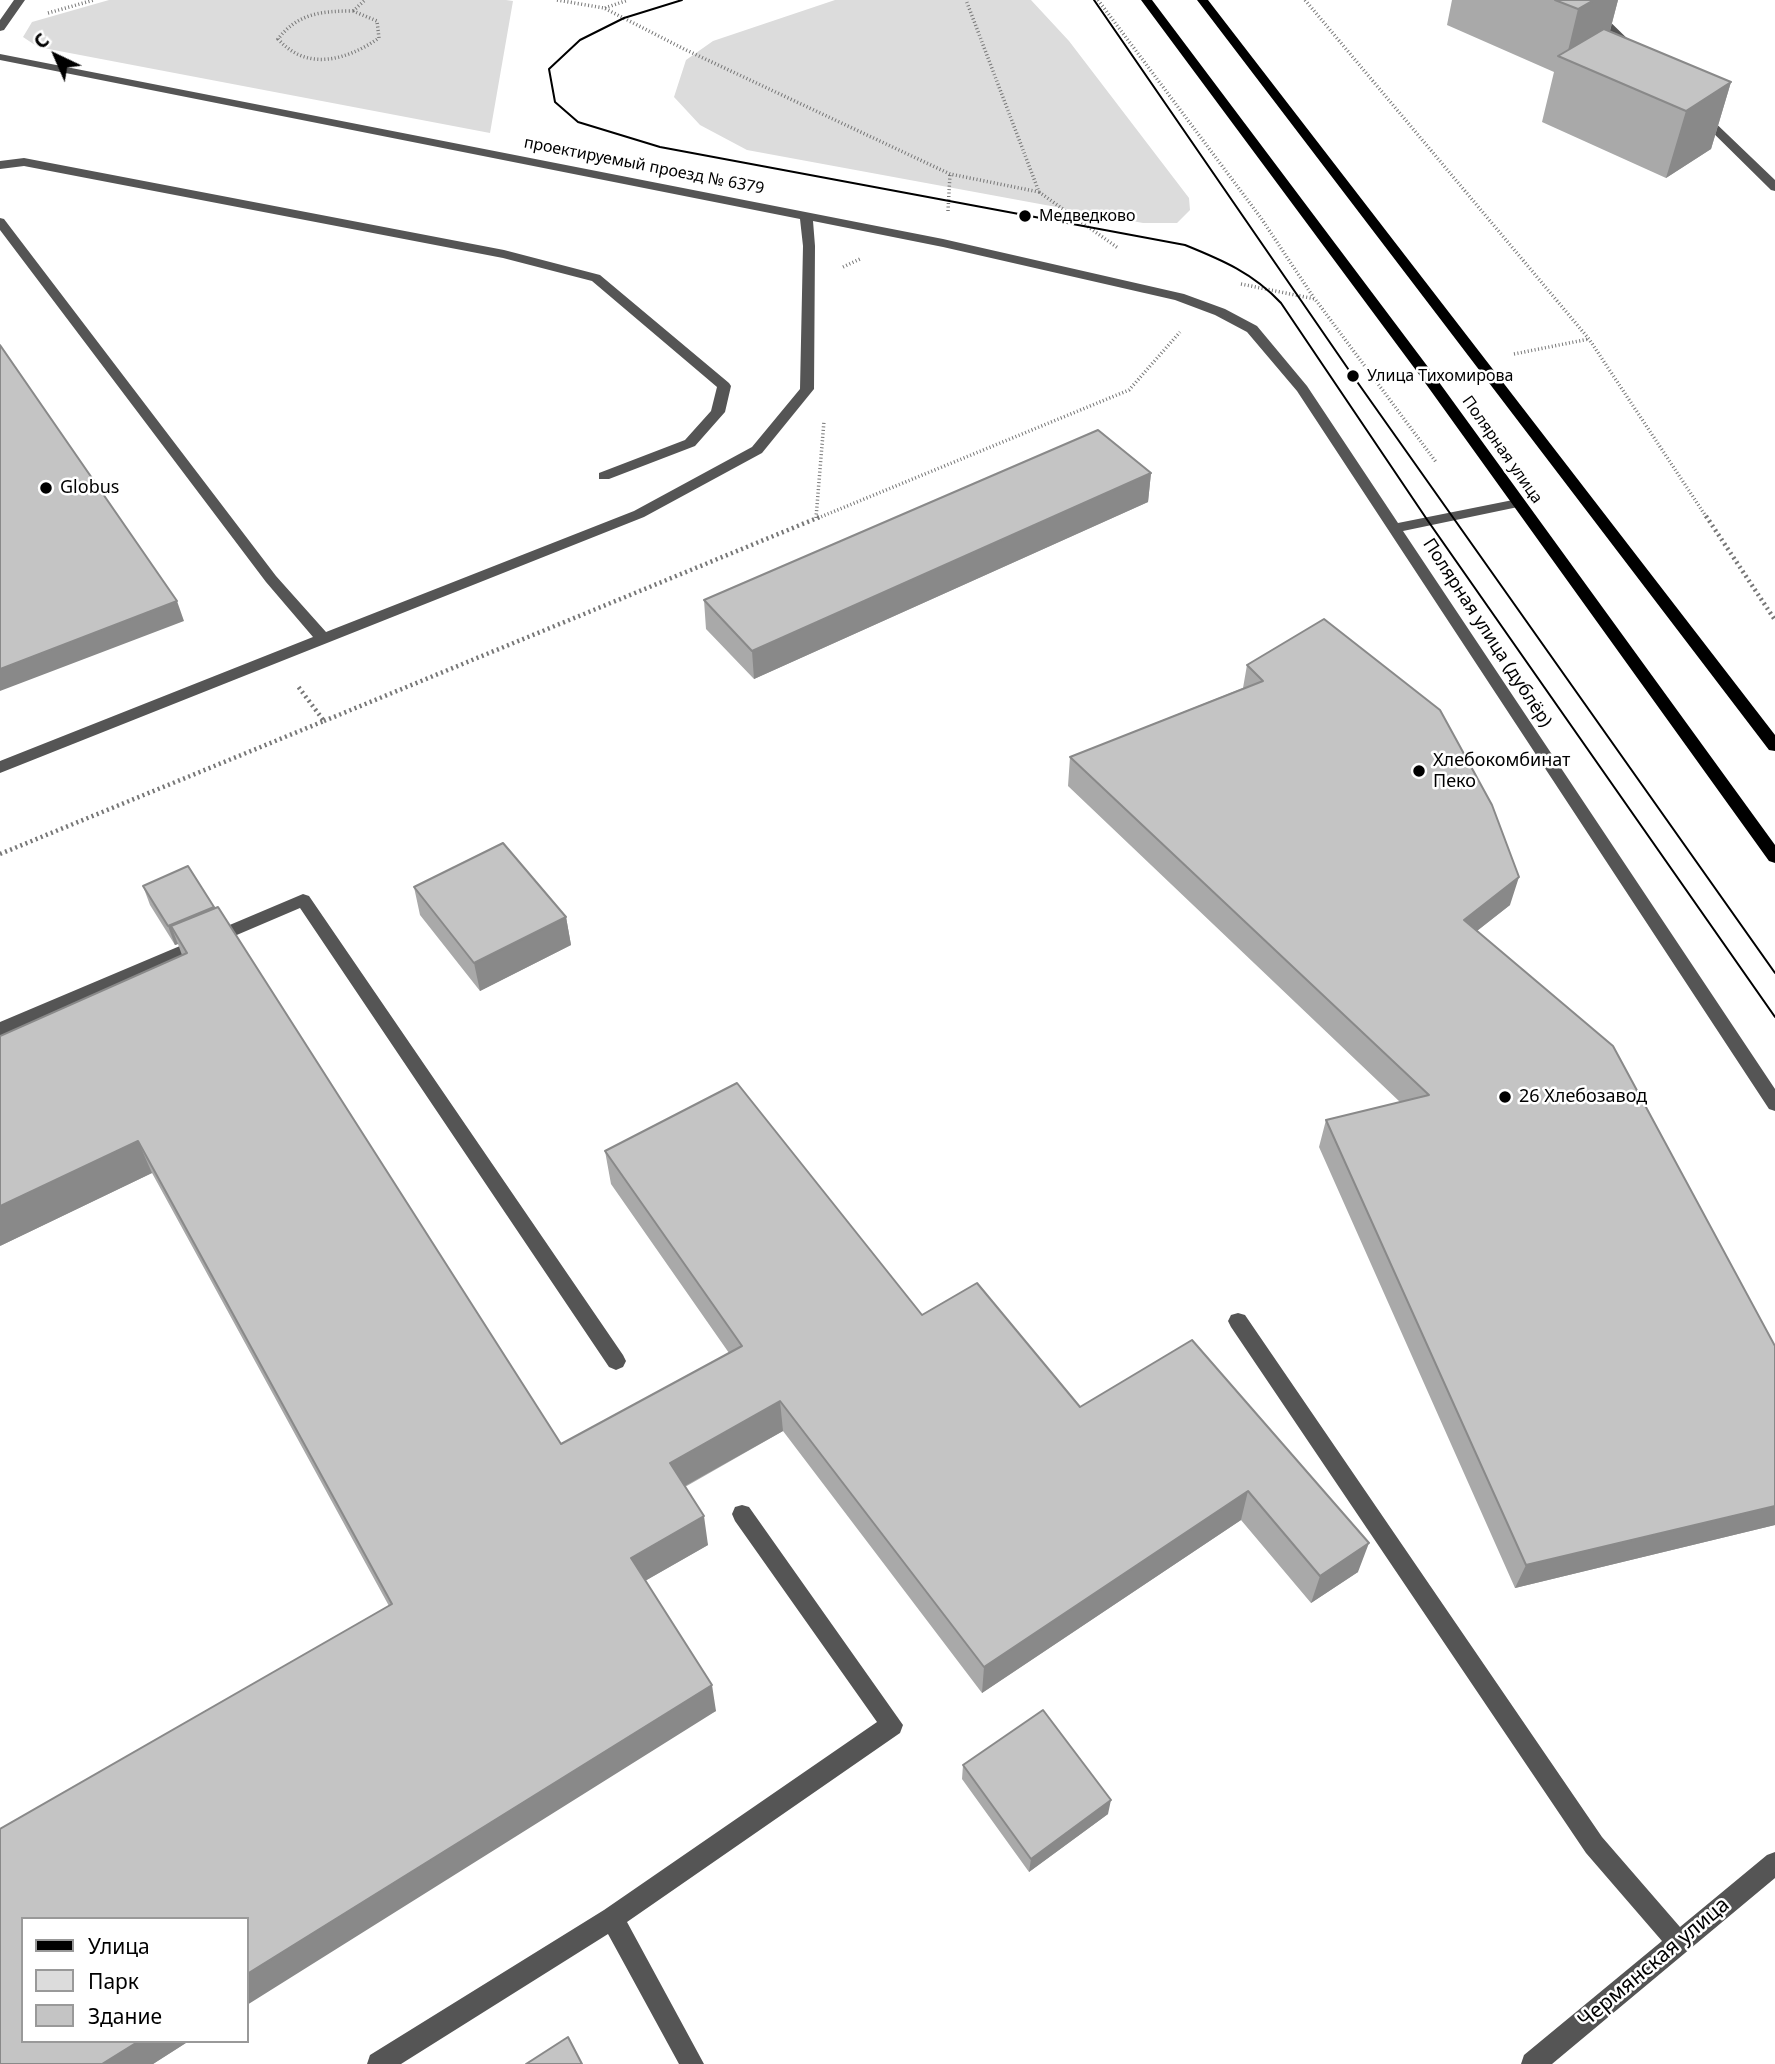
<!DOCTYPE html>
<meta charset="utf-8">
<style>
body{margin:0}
#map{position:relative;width:1775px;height:2064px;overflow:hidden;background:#fff;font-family:"Noto Sans",sans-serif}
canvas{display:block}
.legend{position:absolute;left:21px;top:1917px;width:228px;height:126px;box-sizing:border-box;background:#fff;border:2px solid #999;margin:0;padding:9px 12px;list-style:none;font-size:21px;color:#000}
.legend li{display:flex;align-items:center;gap:14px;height:35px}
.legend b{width:35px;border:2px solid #999}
.north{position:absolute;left:21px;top:21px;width:70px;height:70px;-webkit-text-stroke:5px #fff;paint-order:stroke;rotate:316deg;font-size:19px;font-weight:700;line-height:28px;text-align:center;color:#000}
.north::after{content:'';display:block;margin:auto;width:24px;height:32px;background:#000;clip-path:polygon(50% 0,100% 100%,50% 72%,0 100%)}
</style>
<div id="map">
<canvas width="1775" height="2064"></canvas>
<ul class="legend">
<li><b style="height:9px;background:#000"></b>Улица</li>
<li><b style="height:19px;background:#dcdcdc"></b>Парк</li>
<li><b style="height:19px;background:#c4c4c4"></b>Здание</li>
</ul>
<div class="north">С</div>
</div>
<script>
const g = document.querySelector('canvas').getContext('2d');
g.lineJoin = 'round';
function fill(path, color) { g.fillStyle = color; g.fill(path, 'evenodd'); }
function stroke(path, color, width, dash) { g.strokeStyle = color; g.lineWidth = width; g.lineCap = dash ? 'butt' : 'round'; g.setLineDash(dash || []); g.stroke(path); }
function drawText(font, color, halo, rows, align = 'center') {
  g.font = font + ' "Noto Sans",sans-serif'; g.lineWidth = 5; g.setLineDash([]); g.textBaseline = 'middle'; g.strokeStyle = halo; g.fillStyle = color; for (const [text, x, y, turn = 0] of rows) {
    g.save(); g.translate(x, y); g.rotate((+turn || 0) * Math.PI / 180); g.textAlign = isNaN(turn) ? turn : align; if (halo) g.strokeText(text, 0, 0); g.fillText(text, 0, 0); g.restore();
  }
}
const green = new Path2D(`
 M109,0H506L513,1L490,133L38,47L23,37L32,22Z
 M835,0H1031L1069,41L1189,198L1190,210L1177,223H1143L747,150L700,125L674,97L686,60L713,41Z`);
const pathFar1 = new Path2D(`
 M557,0L604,8L684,49L950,174L1039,192L966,0
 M1098,0L1261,218L1314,298
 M1305,0L1589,339L1707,518
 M605,8L628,0
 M353,11L377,21L379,38C347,60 307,72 278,39C298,13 322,11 353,11Z
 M353,11L365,0
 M48,13L94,0
 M1039,192L1118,248
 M948,211L950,174
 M843,267L860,259
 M1241,284L1315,299L1436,462
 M1514,354L1589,339
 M816,518L824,421
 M818,518L1129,390L1180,332`);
const path = new Path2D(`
 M1706,516L1775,620
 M324,721L822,516
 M0,854L324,721L297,685`);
const minor = new Path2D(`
 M14,0H25L4,30L0,31V20Z
 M1590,10H1598L1638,49V53H1630L1590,14Z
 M0,54L943,239L1184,294L1225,309L1257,326L1307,386L1398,523L1518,499L1523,500L1525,503L1518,507L1403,531L1775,1089V1111L1769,1109L1297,391L1247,332L1215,315L1175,300L943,247L813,221L815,246L814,389L762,453L644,517L0,773V761L313,637L266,582L0,230V218L4,219L276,576L326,632L634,511L752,447L800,389L803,246L800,219L0,60Z
 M1696,112H1704L1775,180V191L1771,190L1696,116Z
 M24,158L504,250L600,275L729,383L731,386L725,412L695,446L609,479H599V473L685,440L711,411L717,387L592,281L503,258L24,166L0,169V161Z
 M303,894L309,896L623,1355L626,1361L623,1367L616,1370L609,1367L300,908L0,1036V1022Z
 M1238,1313L1245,1315L1602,1837L1680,1927L1767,1855L1775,1852V1878L1552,2064H1521L1524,2055L1662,1941L1586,1853L1231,1327L1228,1321L1231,1315Z
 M742,1505L749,1507L903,1725L900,1733L627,1922L704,2064H679L608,1934L401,2064H367L370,2055L604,1910L877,1722L735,1521L732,1514L735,1507Z`);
const major = new Path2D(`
 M1141,0H1152L1428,367L1775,845V863L1769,861L1418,373Z
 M1197,0H1208L1775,735V751L1769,750Z`);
const tram = new Path2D(`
 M682,0L624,18L580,40L549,69L555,102L578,122L660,147L1185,245C1222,260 1253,273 1281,303L1428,521L1775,1017
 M1094,0L1353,376L1775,973`);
const wall = new Path2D(`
 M1452,0H1618L1610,31L1731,82L1711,149L1666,178L1542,122L1554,72L1447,25Z
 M1151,473L1148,502L754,679L706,629L704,600Z
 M1247,665L1510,905L1477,931L1775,1346V1525L1515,1588L1319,1147L1326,1120L1400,1102L1068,786L1070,757L1243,688Z
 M143,886L214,908L561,1444L729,1353L611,1184L605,1151L922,1315L1080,1407L1192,1340L1358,1572L1311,1603L1241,1520L982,1693L783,1431L685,1487L708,1545L645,1581L716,1711L23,2041H189L153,2064H0L389,1606L152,1173L0,1246L182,955L178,944L175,945L150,905Z
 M414,887L566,917L571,945L480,991L420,915Z
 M963,1765L1108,1814L1029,1872L962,1779Z`);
const shadedWall = new Path2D(`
 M1594,0H1618L1605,49L1566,59L1578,9Z
 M1731,82L1711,149L1666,178L1686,111Z
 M1151,473L1148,502L754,679L752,651Z
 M177,601L184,621L0,691V669Z
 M1519,877L1510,905L1455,948L1464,920Z
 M214,907L220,926H171L178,944L175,945L168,926Z
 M566,917L571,945L480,991L474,963Z
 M138,1141L152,1173L0,1246V1206Z
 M780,1401L783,1431L674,1492L670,1463Z
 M1248,1491L1241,1520L982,1693L984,1667Z
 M1775,1506V1525L1515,1588L1526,1565Z
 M704,1516L708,1545L636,1586L631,1558Z
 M1369,1543L1358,1572L1311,1603L1320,1576Z
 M712,1685L716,1711L247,2005V1974Z
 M1111,1800L1108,1814L1029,1872L1031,1859Z
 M139,2041H189L153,2064H102Z`);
const building = new Path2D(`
 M1555,0H1594L1578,9Z
 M1604,29L1731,82L1686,111L1558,56Z
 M0,345L177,601L0,669Z
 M1098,430L1151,473L752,651L704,600Z
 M1324,619L1440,710L1492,805L1519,877L1464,920L1613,1046L1775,1346V1506L1526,1565L1326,1120L1429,1095L1070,757L1263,681L1247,665Z
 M503,843L566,917L474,963L414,887Z
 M188,866L214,907L168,926L143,886Z
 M218,907L561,1444L742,1346L605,1151L737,1083L922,1315L977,1283L1080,1407L1192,1340L1369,1543L1320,1576L1248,1491L984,1667L780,1401L670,1463L704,1516L631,1558L712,1685L247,1974V1919H23V2041H139L102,2064H0V1829L392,1604L138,1141L0,1206V1036L187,953L171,926Z
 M1043,1710L1111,1800L1031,1859L963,1765Z
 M568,2037L582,2064H526Z`);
const markers = [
 [1025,216,7,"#000"],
 [1353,376,7,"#000"],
 [46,488,7,"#000"],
 [1419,771,7,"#000"],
 [1505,1097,7,"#000"]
];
const farStreetnames = [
 ["проектируемый проезд № 6379",644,166,11],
 ["Полярная улица",1502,450,55]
];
const farPoinames = [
 ["Медведково",1039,216],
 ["Улица Тихомирова",1367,376]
];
const poiNames = [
 ["Globus",60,488],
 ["Хлебокомбинат",1433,761],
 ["Пеко",1433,782],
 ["26 Хлебозавод",1519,1097]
];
const streetNames = [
 ["Полярная улица (дублёр)",1487,633,57]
];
const nearStreetnames = [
 ["Чермянская улица",1654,1963,-40]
];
fill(green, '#dcdcdc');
stroke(pathFar1, '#777', 3.5, [1, 2.5]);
stroke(path, '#777', 4.5, [2, 3.5]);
fill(minor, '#555');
fill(major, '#000');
stroke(tram, '#000', 2);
fill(wall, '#a9a9a9');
fill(shadedWall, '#898989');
fill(building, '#c4c4c4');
stroke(building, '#898989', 2);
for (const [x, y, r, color] of markers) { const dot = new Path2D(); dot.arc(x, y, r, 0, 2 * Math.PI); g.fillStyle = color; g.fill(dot); stroke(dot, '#fff', 2.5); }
drawText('16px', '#000', '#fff', farStreetnames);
drawText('16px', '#000', '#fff', farPoinames, 'left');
drawText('18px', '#000', '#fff', poiNames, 'left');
drawText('18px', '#000', '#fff', streetNames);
drawText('21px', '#000', '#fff', nearStreetnames);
</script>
